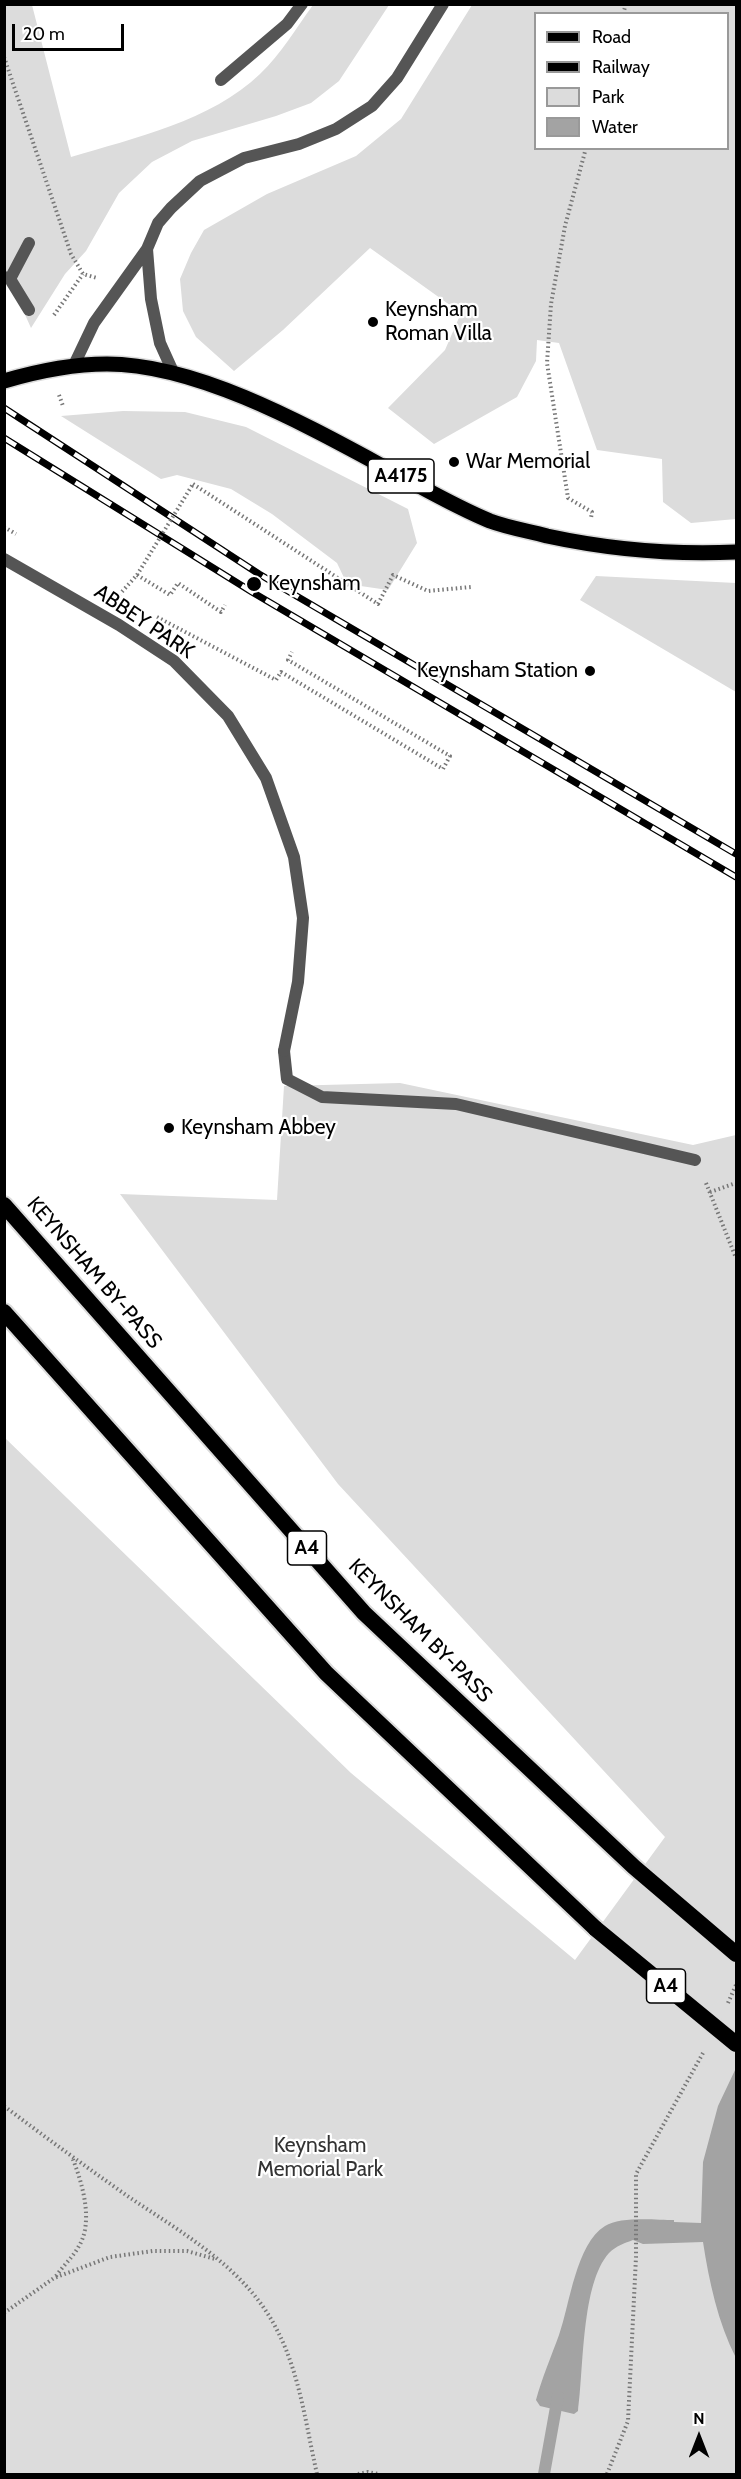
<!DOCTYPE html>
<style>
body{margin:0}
#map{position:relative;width:741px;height:2479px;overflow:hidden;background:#fff;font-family:Cabin,sans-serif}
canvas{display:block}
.frame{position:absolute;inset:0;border:6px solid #000;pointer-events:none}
.legend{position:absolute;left:534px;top:12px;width:195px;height:138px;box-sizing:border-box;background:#fff;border:2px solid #999;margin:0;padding:8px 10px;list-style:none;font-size:18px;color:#000}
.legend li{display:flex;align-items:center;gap:12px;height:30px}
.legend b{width:30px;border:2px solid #999}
.north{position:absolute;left:669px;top:2407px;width:60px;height:60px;-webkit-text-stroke:4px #fff;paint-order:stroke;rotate:0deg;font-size:16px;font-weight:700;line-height:24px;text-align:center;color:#000}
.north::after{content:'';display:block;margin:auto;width:21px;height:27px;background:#000;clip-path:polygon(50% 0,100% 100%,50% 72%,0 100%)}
.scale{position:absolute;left:12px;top:24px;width:112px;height:27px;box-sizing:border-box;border:3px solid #000;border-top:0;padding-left:8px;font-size:18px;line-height:21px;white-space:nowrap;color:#000;-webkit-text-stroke:4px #fff;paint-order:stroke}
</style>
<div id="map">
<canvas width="741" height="2479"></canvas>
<div class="frame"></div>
<ul class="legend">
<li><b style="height:8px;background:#000"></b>Road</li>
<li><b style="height:8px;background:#000"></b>Railway</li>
<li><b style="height:16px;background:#dcdcdc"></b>Park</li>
<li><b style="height:16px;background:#a3a3a3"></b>Water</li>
</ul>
<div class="north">N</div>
<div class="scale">20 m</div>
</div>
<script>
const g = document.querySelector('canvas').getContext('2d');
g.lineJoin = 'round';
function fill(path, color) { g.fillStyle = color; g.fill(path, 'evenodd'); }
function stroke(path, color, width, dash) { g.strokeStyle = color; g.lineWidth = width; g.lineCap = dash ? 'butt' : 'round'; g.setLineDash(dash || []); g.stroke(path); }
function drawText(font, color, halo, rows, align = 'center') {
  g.font = font + ' Cabin,sans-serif'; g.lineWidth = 4.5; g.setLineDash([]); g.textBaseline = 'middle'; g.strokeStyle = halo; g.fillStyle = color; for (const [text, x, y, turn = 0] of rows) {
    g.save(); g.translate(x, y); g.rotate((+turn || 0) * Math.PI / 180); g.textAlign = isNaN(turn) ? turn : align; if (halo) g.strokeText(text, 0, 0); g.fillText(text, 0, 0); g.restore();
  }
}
const green = new Path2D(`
 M4,5H32L71,157C134,138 211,121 260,74C281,54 296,28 313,5H389L339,81L311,103L276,116L192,141L152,162L119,193L86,251L65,274L31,328L5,270Z
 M472,5H736V519L691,523L663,502L662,459L597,450L559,343L537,340L536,361L517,397L434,444L388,408L445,350L461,313L370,248L283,330L234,371L196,337L183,311L180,279L191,253L204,230L267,194L356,156L401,119ZM536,14H728V148H536Z
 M123,411L185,412L246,427L408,509L417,543L388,590L347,584L337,563L272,514L231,489L177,475L161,479L61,416Z
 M596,576L736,583V692L580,600Z
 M400,1083L693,1145L736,1135V2474H5L4,1437L351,1773L575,1960L665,1837L338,1484L120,1194L277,1200L284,1086Z`);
const water = new Path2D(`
 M736,2068V2358C718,2323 709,2281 703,2242L643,2244L633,2240C625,2243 616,2246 609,2253C581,2284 584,2370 578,2411L574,2414L540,2406L536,2400C542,2378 551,2357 559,2335C570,2304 576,2244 605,2226C620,2216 656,2220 674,2220V2222L701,2223L703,2162L718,2106Z`);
const stream = new Path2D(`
 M544,2474L558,2396`);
const path = new Path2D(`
 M623,14L626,4
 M4,57L71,254L83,274L97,278
 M586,148L565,226L551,304L547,363L568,498L592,512L591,518
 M54,315L83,274
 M59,395L63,406
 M193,484L378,604L393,575L428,591L471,587
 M4,527L16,534
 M119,595L137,575L170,595L178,583L221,612L225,605
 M157,617L276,680L281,672L443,769L450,756L288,660L292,652
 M706,1183L736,1258
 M710,1192L736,1183
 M728,2003L736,1985
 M4,2106C45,2137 85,2166 126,2195C182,2233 246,2268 277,2330C300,2374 306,2426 317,2474
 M56,2276C63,2266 73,2257 79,2246C94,2221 82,2182 72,2157
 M4,2313L54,2278L110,2257L153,2251H187L215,2259
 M358,2474L368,2472L378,2474
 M607,2474L628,2421L636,2257V2174L703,2053`);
const service = new Path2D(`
 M221,80L287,24L302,4
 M284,1051L287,1079L322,1097L456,1104L695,1160`);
const minor = new Path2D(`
 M147,249L151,299L160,343L174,374
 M4,277L10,279L29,310
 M10,279L29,243
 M74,365L94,323L147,249L158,223L171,208L200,181L244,158L299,144L336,129L372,106L397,78L443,4
 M4,559L119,625L174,661L228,716L266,778L294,857L303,918L298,982L284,1051`);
const primary = new Path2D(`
 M4,381C38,371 71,364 107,364C201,364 315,430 397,474C427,490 458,508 490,521C509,528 529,531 547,536C612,550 671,555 736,552`);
const trunk = new Path2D(`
 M4,1205L364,1613L634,1867L736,1954
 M4,1312L326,1673L596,1929`);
const rail = new Path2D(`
 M4,408L259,574L736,854
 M4,438L252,592L736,877`);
const pathBridge = new Path2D(`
 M137,575L193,484`);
const trunkBridge = new Path2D(`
 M596,1929L736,2044`);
const markers = [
 [373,322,6,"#000"],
 [454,462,6,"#000"],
 [254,584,8,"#000"],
 [590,671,6,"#000"],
 [169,1128,6,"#000"]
];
const shields = [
 [401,476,66],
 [307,1548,39],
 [666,1986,39]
];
const shieldNames = [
 ["A4175",401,476],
 ["A4",307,1548],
 ["A4",666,1986]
];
const poiNames = [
 ["Keynsham",385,310],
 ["Roman Villa",385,334],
 ["War Memorial",466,462],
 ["Keynsham",268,584],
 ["Keynsham Station",578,671,"right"],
 ["Keynsham Abbey",181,1128]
];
const streetNames = [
 ["ABBEY PARK",144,622,34],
 ["KEYNSHAM BY-PASS",94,1273,49],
 ["KEYNSHAM BY-PASS",420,1631,45]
];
const parkNames = [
 ["Keynsham",320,2146],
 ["Memorial Park",320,2170]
];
fill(green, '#dcdcdc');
fill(water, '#a3a3a3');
stroke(stream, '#a3a3a3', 12);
stroke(primary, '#dbdbdb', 18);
stroke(trunk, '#dbdbdb', 20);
stroke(path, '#777', 4, [1.5, 3]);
stroke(service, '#555', 12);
stroke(minor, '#555', 12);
stroke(primary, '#000', 15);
stroke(trunk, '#000', 16);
stroke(rail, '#000', 7);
stroke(rail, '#fff', 4.5, [14]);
stroke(trunkBridge, '#dbdbdb', 20, []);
stroke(pathBridge, '#777', 4, [1.5, 3]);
stroke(trunkBridge, '#000', 16);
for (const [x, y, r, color] of markers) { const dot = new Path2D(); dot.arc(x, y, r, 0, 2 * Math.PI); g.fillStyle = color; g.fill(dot); stroke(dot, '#fff', 2); }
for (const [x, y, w] of shields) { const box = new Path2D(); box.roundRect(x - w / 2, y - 17, w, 34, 4.5); g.fillStyle = '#fff'; g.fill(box); stroke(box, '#000', 1.5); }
drawText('bold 20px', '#000', null, shieldNames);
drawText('21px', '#000', '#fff', poiNames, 'left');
drawText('21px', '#000', '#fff', streetNames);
drawText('21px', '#333', '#fff', parkNames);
</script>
